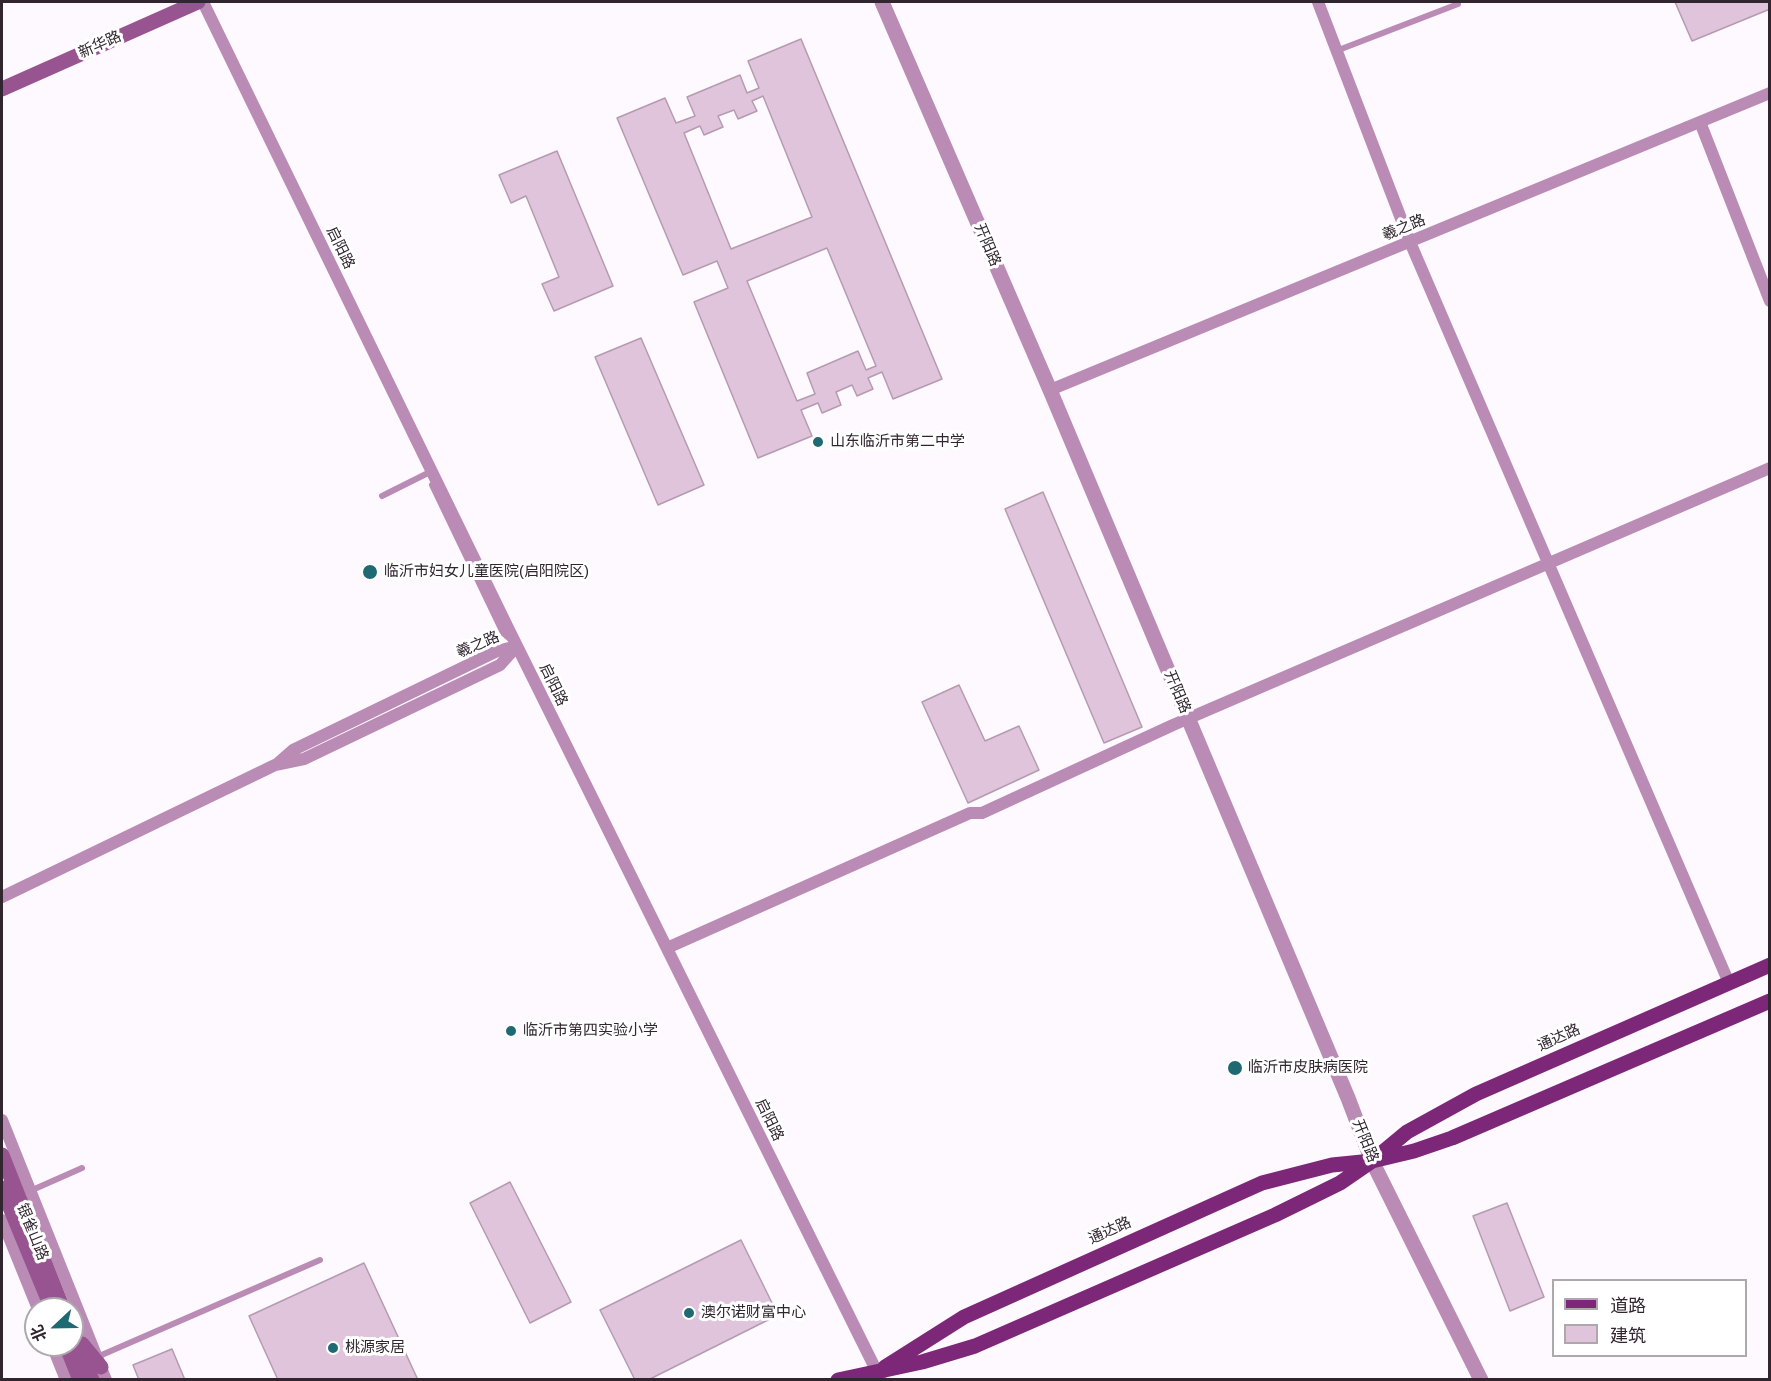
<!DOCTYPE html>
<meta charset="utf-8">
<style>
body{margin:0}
#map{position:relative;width:1771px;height:1381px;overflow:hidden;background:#fef9fe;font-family:Arial,"Noto Sans SC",sans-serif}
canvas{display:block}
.frame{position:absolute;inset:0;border:3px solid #31262f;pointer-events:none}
.legend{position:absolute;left:1552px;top:1279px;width:195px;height:78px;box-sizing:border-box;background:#fff;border:2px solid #ada8ac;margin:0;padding:8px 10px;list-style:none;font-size:18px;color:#31262f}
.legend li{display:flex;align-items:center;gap:12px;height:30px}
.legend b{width:30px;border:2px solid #ada8ac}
.north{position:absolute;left:24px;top:1297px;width:60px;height:60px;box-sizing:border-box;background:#fff;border:2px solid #ada8ac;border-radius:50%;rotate:248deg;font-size:16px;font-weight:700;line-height:24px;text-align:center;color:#31262f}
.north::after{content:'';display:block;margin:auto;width:21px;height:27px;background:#1e6972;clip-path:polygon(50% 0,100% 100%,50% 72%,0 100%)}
</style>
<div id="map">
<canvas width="1771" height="1381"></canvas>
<div class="frame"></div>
<ul class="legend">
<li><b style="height:8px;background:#7d2778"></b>道路</li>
<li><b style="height:16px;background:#dfc4db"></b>建筑</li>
</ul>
<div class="north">北</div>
</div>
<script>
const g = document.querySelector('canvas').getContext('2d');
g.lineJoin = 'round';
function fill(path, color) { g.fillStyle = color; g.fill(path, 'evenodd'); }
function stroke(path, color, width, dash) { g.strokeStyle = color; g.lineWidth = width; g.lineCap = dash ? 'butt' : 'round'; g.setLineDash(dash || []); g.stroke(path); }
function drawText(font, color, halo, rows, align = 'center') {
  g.font = font + ' Arial,"Noto Sans SC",sans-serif'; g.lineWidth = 6; g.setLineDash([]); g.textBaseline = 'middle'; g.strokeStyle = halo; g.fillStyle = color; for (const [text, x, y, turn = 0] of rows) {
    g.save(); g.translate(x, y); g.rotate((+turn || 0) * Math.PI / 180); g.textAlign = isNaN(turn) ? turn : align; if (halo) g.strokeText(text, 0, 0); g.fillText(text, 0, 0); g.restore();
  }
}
const building = new Path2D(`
 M1675,2H1770V9L1692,41Z
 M801,39L942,379L893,399L882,372L868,378L873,389L857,396L852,385L836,392L841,405L822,413L818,403L801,410L812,436L758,458L694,302L728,288L717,261L683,275L617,118L665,98L676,123L695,116L687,97L740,75L747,93L759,88L748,61ZM763,96L812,217L731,249L684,133L700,126L704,135L723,127L718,116L734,110L738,119L757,111L752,101ZM827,248L876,366L866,370L858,351L807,373L815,394L797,401L747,281Z
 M557,151L613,286L554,311L542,284L559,277L526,196L511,203L499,175Z
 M641,338L704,485L658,505L595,357Z
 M1043,492L1142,727L1104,743L1005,509Z
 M959,685L985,741L1019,726L1039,770L968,803L922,702Z
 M510,1182L571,1302L530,1323L470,1203Z
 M1507,1203L1544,1297L1510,1311L1473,1216Z
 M741,1240L778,1315L648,1380H635L600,1310Z
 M364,1263L418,1380H278L249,1316Z
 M172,1349L185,1380H139L133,1365Z`);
const service = new Path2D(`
 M1336,51L1458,4
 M432,485L503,633L510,639
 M382,496L426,474
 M30,1191L82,1168
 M97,1357L320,1260`);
const minor = new Path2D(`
 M203,2L509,630L881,1380
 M1318,2L1410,242L1729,983
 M1700,122L1770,301
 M1050,390L1770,93
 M277,764L293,750L497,651L517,646
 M2,897L275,765L304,759L500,665L517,646
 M667,948L970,813H982L1173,725L1770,468
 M2,1120L106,1380
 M2,1220L38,1309
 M52,1345L66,1380`);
const tertiary = new Path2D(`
 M882,2L1050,390L1348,1098L1372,1161L1481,1380`);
const secondary = new Path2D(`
 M2,89L198,2
 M2,1155L63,1309
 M2,1188L52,1309
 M72,1331L92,1380
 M82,1344L101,1367
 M66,1345L80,1380`);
const primary = new Path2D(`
 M885,1367L964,1317L1262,1183L1332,1165L1372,1161L1414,1151L1452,1138L1770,1001
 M838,1380L922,1362L975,1346L1275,1215L1340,1183L1372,1161L1407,1132L1476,1094L1770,965`);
const markers = [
 [818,442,6,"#1e6972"],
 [370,572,8,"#1e6972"],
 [511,1031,6,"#1e6972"],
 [1235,1068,8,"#1e6972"],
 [689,1313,6,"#1e6972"],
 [333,1348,6,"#1e6972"]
];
const streetNames = [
 ["新华路",100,45,-24],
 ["羲之路",1404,228,-22],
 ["开阳路",987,245,67],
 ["启阳路",340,248,64],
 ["羲之路",478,645,-23],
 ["启阳路",553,685,64],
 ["开阳路",1177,692,67],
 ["通达路",1559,1038,-24],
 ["启阳路",769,1120,64],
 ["开阳路",1365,1141,68],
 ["通达路",1110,1231,-24],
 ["银雀山路",32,1232,68]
];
const poiNames = [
 ["山东临沂市第二中学",830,442],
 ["临沂市妇女儿童医院(启阳院区)",384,572],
 ["临沂市第四实验小学",523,1031],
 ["临沂市皮肤病医院",1248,1068],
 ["澳尔诺财富中心",701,1313],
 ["桃源家居",345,1348]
];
fill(building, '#dfc4db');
stroke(building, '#b59bb1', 1.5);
stroke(service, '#ba8bb5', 6);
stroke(minor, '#ba8bb5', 12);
stroke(tertiary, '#ba8bb5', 15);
stroke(secondary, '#985391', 15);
stroke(primary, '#7d2778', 15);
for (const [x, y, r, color] of markers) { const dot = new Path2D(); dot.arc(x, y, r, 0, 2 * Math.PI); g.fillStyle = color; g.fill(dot); stroke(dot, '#fff', 2); }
drawText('15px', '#31262f', '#fff', streetNames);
drawText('15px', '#31262f', '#fff', poiNames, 'left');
</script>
